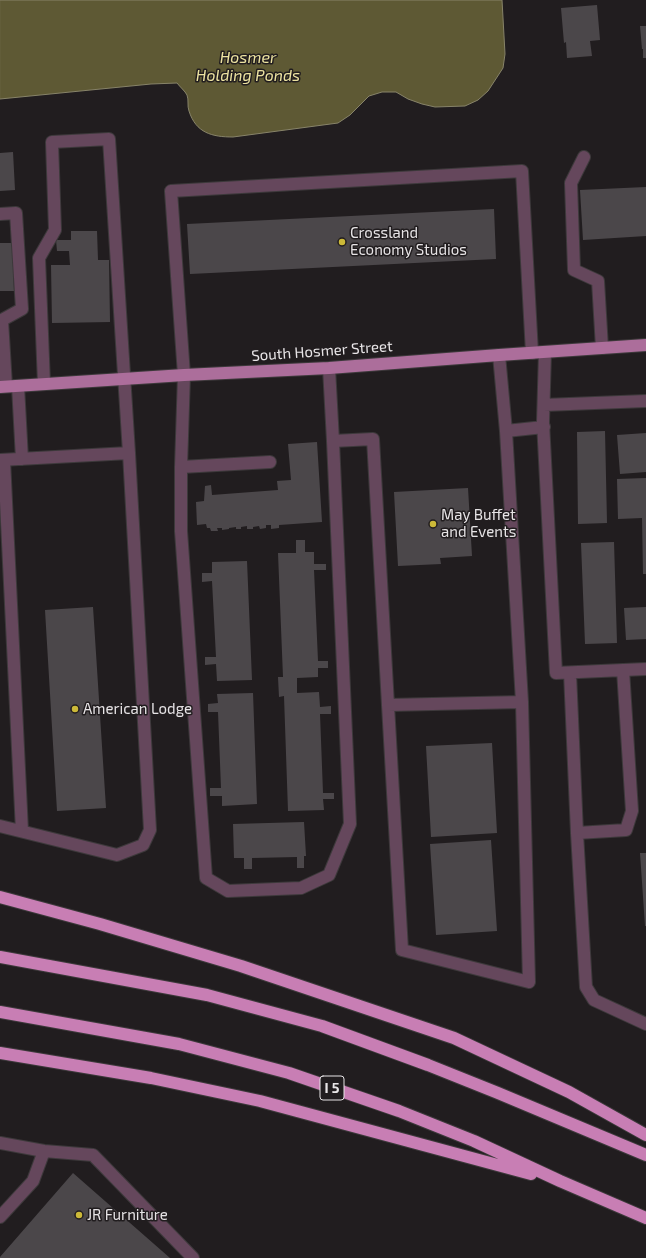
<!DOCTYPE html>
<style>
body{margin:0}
canvas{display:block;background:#211d1f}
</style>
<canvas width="646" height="1258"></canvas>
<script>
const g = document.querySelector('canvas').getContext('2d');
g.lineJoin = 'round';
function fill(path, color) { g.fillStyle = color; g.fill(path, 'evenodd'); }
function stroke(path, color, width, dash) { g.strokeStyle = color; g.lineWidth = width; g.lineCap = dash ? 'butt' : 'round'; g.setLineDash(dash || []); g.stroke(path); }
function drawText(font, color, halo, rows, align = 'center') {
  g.font = font + ' "Exo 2",sans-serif'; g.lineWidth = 3; g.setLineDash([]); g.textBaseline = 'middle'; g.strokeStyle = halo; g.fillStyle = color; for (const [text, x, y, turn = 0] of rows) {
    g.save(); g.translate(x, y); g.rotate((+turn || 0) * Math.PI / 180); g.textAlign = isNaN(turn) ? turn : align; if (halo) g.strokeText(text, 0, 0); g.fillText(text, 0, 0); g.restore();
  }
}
const water = new Path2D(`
 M0,0H502L505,54L503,68L488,91L478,100L465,106L435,107L422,104L408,99L396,92H382L369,96L350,115L338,123L233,137C212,137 196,133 189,111C187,106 189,100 187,95C185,91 180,87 177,83L151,84L0,99Z`);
const building = new Path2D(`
 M597,5L600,40L590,41L592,56L567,58L566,42L564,43L561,8Z
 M640,26H646V58H643V49H642Z
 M13,152L15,190L0,191V153Z
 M646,187V236L583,240L580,190Z
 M494,209L496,259L190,274L187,224Z
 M71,231H97L98,260H109L110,322L52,323L51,265H70L69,251H57L56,240H71Z
 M0,243H12L14,291H0Z
 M605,431L607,523L578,524L577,432Z
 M646,433V472L620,474L617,435Z
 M317,442L322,522L279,525V528L271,529V525H266V528L260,529L259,526L253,527V529H247V526L241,527V529H236V527L229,528V529L222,530V528H217L218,531H211L210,528H207L206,524L197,525L196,502L204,501L205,486L211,485L212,495L278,490L277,481L291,480L288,444Z
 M646,478V574H643L642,518L618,519L617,479Z
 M468,488L472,556L440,558L441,564L398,566L394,492Z
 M296,540H305V552H314V564H326V570H314L318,661H328V668H318V677L297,678V693L319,692L320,707L331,706V714H320L323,793H334V799H323L324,810L288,811L284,696L279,697L278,677H283L278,553H296Z
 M614,542L617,643L585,644L581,543Z
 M247,561L252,680L217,681L216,664L205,665V657H216L212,581L202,582V573H212V562Z
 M93,607L106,808L57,811L45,610Z
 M646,607V639L626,640L624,608Z
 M253,693L257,804L222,806V796H210V788H221L218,712H208V704L218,703L217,694Z
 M492,743L497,833L431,837L426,746Z
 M304,822L306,856H304V868H297V857L252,858V869H244V858H234L233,824Z
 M491,840L497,931L436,935L430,844Z
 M640,853H646V926H645Z
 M73,1173L170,1258H0V1257Z`);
const minor = new Path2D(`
 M584,157L571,183L574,270L598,281L602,348
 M0,214L16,213L22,309L2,320L6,386
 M545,352L543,422L556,673L646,669
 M329,368L333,441L350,824L329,875L301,888L228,891L206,878L181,531V467L184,375L171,191L522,171L532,353
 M18,386L22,459
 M544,405L646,401
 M506,431L544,427
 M333,441L373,439L388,705L522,702L506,431L499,355
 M0,460L129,453
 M4,460L22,831
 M181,467L270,462
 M570,673L577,833L586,987L594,1000L646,1024
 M388,705L402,950L529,982L522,702
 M0,826L117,855L143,845L150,830L129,453L109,139L52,142L55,230L39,258L44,384
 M577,833L626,830L632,811L623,670
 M0,1143L44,1151L93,1155L193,1258
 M0,1217L33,1181L44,1151`);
const major = new Path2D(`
 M0,387L184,375L329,368L499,355L646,345`);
const highway = new Path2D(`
 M0,897L100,924L241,966L454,1038L569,1092L646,1135
 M0,957L207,995L322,1026L428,1065L498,1093L646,1155
 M0,1012L179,1044L289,1073L399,1111L474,1141L560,1181L646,1218
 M0,1053L151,1078L260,1101L531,1174`);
const markers = [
 [342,242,4,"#ccb938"],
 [433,524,4,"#ccb938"],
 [75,709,4,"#ccb938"],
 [79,1215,4,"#ccb938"]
];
const shields = [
 [332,1088,24]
];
const shieldNames = [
 ["I 5",332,1088]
];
const poiNames = [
 ["Crossland",350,233],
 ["Economy Studios",350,250],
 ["May Buffet",441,515],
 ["and Events",441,532],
 ["American Lodge",83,709],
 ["JR Furniture",87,1215]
];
const streetNames = [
 ["South Hosmer Street",322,351,-4]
];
const waterNames = [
 ["Hosmer",248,58],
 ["Holding Ponds",248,76]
];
fill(water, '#5e5934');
stroke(water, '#878369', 1);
fill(building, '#4b474a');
stroke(minor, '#3d393b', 14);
stroke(major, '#3d393b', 14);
stroke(highway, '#3d393b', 14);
stroke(minor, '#65475c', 12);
stroke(major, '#ac6e9b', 12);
stroke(highway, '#c87eb4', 12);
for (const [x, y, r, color] of markers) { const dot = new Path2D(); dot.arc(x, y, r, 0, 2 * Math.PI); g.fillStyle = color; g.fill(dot); stroke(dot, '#211d1f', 1.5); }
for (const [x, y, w] of shields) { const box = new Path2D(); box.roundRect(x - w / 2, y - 12, w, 24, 3); g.fillStyle = '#211d1f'; g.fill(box); stroke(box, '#e7e4e6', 1); }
drawText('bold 14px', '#e7e4e6', null, shieldNames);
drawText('15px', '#e7e4e6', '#211d1f', poiNames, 'left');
drawText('15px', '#e7e4e6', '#211d1f', streetNames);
drawText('italic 16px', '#ece2a0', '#211d1f', waterNames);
</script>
